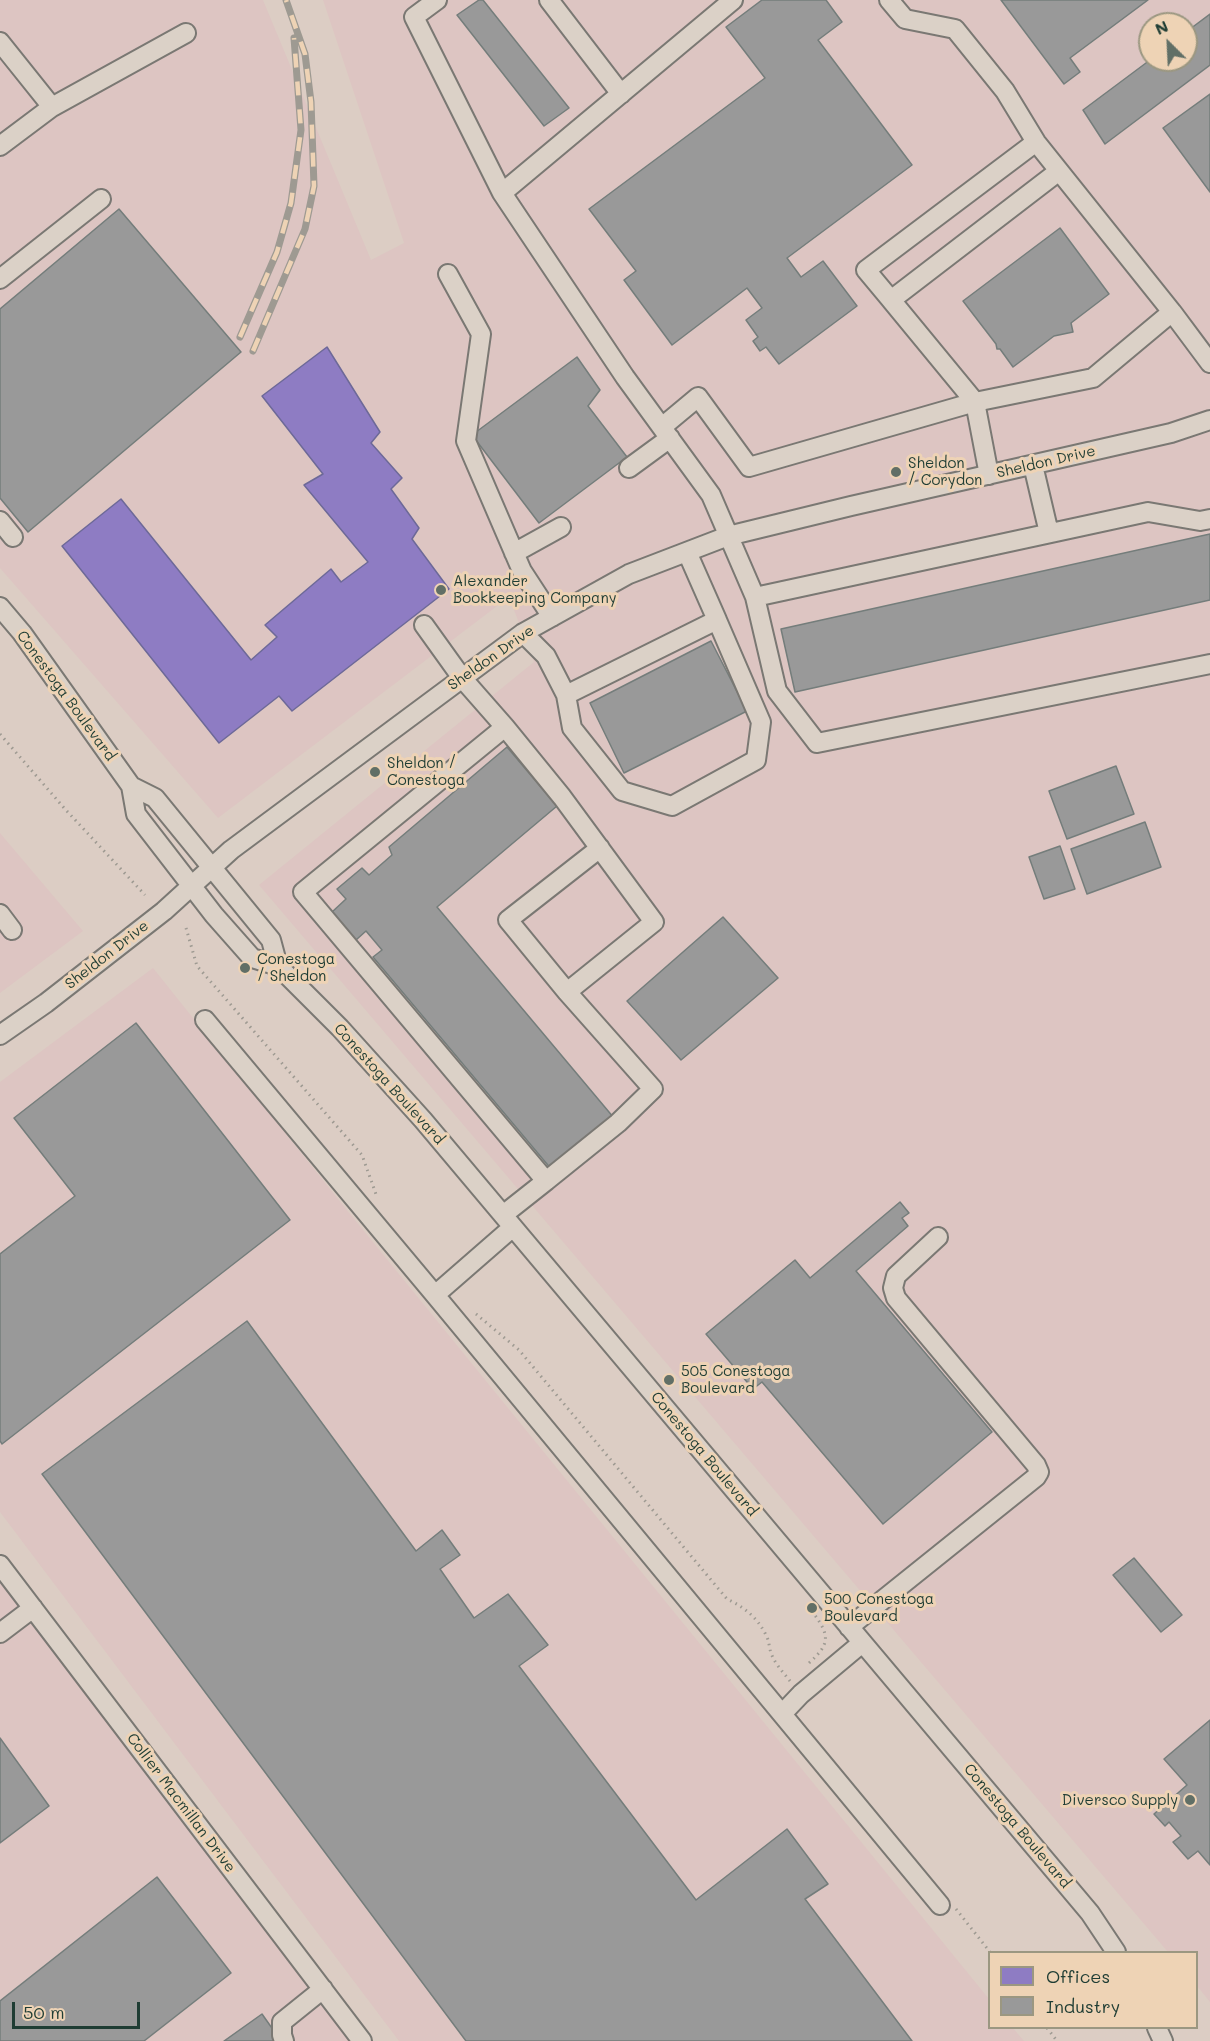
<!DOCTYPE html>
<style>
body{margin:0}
#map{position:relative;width:1210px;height:2041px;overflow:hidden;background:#dccdc4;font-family:Mali,sans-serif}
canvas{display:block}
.legend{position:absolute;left:988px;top:1951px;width:210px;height:78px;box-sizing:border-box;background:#eed3b5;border:2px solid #9b9781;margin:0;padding:8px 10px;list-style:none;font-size:18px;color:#1f3d34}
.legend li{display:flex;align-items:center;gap:12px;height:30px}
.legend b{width:30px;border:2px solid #9b9781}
.north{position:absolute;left:1138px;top:12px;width:60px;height:60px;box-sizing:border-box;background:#eed3b5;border:2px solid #9b9781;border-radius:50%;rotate:336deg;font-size:16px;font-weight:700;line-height:24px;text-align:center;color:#1f3d34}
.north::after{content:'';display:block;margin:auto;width:21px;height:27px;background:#616f66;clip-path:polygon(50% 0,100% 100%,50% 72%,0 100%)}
.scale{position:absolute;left:12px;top:2002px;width:128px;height:27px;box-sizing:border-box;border:3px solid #1f3d34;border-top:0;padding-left:8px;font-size:18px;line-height:21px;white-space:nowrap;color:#1f3d34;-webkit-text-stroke:4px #eed3b5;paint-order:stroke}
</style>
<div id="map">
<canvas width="1210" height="2041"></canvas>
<ul class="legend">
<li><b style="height:16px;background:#8e7cc3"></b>Offices</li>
<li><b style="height:16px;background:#999"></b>Industry</li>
</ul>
<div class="north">N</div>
<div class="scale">50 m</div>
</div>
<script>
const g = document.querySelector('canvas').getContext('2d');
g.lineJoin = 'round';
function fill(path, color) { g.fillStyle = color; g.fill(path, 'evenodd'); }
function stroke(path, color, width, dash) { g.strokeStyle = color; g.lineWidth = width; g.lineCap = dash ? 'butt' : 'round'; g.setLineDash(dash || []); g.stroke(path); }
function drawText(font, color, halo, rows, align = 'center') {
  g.font = font + ' Mali,sans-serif'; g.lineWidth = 6; g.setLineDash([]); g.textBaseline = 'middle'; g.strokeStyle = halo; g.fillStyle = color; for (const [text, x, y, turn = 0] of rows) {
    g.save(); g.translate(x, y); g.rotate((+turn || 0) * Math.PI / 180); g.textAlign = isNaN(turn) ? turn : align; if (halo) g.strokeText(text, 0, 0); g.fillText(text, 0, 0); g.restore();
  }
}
const built = new Path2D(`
 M0,0H263L371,260L404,243L323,0H1210V2002L1197,1986L1196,1952H1168L259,885L534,662L509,597L218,818L0,568ZM1150,24H1186V60H1150Z
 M0,833L83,931L0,993Z
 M153,968L346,1209L989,1999L990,2028H1013L1024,2041H399L0,1512V1082Z
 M0,1578L360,2041H0Z`);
const offices = new Path2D(`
 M327,347L380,432L371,443L402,478L391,489L419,528L412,539L449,589L292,711L279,696L219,743L62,546L121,499L251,660L277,637L265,625L331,569L341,582L368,562L304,485L323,474L262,396Z`);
const industry = new Path2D(`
 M479,0H483L569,108L544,126L457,15Z
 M762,0H826L842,22L818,40L912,165L787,258L801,277L823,261L857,306L779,364L766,347L760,351L753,341L758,337L746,320L762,308L747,288L672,345L624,280L636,271L589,209L765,78L726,27Z
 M1001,0H1148L1070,58L1080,72L1064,84Z
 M1210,14V65L1105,144L1083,110L1150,60H1186V32Z
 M1210,94V192L1163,128Z
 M119,209L241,352L28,532L0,498V309Z
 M1060,228L1109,294L1071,323L1073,332L1054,336L1013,367L1000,349H997L996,344L963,301Z
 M577,357L600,390L588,406L627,457L539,523L472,435Z
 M1210,534V600L795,692L781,629Z
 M711,641L747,711L624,773L590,703Z
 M507,747L557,806L437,907L614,1118L552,1170L373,957L382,950L366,931L356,940L332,912L346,899L337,889L362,868L369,875L392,855L389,847Z
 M1116,766L1134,814L1067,839L1049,791Z
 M1145,822L1161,867L1087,894L1071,849Z
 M1060,846L1075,889L1044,899L1029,857Z
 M723,917L778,978L681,1060L627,1001Z
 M136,1023L290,1220L2,1444L0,1441V1254L75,1196L14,1118Z
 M900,1202L909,1213L902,1218L908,1226L856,1271L992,1432L883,1524L762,1382L753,1389L706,1334L795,1260L810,1278Z
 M247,1321L416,1551L442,1530L460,1555L440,1569L474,1618L508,1594L548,1645L519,1666L696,1900L787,1829L828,1884L805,1899L912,2041H466L42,1474Z
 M1134,1558L1182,1615L1161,1632L1113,1575Z
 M1210,1720V1865L1198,1851L1188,1859L1173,1842L1181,1836L1169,1822L1165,1826L1154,1814L1187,1785L1164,1759Z
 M0,1738L49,1806L0,1843Z
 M157,1877L231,1973L144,2041H0V2001Z
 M262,2014L281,2041H224Z`);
const path = new Path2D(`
 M0,734L65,809L145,895
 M186,928L197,966L362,1155L377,1197
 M476,1314L519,1350L727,1599C744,1607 757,1617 766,1635C769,1640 769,1647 771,1653C775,1664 783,1672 790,1681
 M809,1663C830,1644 830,1636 814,1614
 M956,1909L990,1952
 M1047,2028L1057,2041`);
const minor = new Path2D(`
 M437,0L414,17L502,193
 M549,0L621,94
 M733,0L502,193L625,377L711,495L755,597L1148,512L1200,521L1210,519
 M889,0L905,19L955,29L1005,91L1036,142L1172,312L1210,363
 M0,42L52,107
 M1036,142L866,270L891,300L1059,171
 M0,146L52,107L186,33
 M448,274L481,334L466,441L522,571L552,617
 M0,279L101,199
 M891,300L975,402L989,475
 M662,427L698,397L749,467L975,402L1093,378L1172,312
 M1033,465L1049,533
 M629,468L670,438
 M0,521L13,537
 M514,553L561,527
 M755,597L777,691L817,743L1210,664
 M0,607L22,633L131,786L136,814L214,915L252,958L278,966L340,1028L423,1120L1090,1913L1116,1952
 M424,625L462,678L505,727L303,892L546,1181L503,1215
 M523,633L546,656L566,695L717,620L687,552
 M566,695L572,728L622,791L672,806L756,760L761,722L717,620
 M505,727L562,797L654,922L567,992L653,1089L618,1123L546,1181
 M131,786L155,798L271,940L278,966
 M0,914L12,930
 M567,992L508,920L600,848
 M205,1020L435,1295L940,1905
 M0,1035L46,1003L164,911L231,850L523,633L629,574L728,536L851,506L1171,433L1210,420
 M435,1295L513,1227
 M0,1565L362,2041
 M849,1627L1036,1477L1039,1472L1036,1465L896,1298L893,1288L896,1276L938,1237
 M0,1633L33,1608
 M782,1714L801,1694L862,1643
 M1157,2028L1163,2041
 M284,2041L282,2035V2022L323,1989`);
const rail = new Path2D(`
 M240,337L277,252L291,203L301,130L294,38
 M253,351L305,229L314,186L311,102L305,54L286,0`);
const markers = [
 [896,472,6,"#616f66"],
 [441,590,6,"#616f66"],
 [375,772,6,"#616f66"],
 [245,968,6,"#616f66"],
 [669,1380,6,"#616f66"],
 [812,1608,6,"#616f66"],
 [1190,1800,6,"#616f66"]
];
const streetNames = [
 ["Sheldon Drive",1046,462,-13],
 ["Sheldon Drive",491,658,-35],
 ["Conestoga Boulevard",66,696,54],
 ["Sheldon Drive",107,955,-38],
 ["Conestoga Boulevard",389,1084,48],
 ["Conestoga Boulevard",704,1454,50],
 ["Collier Macmillan Drive",181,1803,53],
 ["Conestoga Boulevard",1017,1826,50]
];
const poiNames = [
 ["Sheldon",908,463],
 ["/ Corydon",908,480],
 ["Alexander",453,581],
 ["Bookkeeping Company",453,598],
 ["Sheldon /",387,763],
 ["Conestoga",387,780],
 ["Conestoga",257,959],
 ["/ Sheldon",257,976],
 ["505 Conestoga",681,1371],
 ["Boulevard",681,1388],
 ["500 Conestoga",824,1599],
 ["Boulevard",824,1616],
 ["Diversco Supply",1178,1800,"right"]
];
fill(built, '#ddc5c2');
fill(offices, '#8e7cc3');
stroke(offices, '#6d6998', 1.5);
fill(industry, '#999');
stroke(industry, '#747d7b', 1.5);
stroke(minor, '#7a7873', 22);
stroke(path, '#9e9a92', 3, [1.5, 4.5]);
stroke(minor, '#dbd1c7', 18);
stroke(rail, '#9e9a92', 7);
stroke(rail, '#eed3b5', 4.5, [14]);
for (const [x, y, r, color] of markers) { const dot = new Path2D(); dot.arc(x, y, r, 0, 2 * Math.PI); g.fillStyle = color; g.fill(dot); stroke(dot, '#eed3b5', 2); }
drawText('15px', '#1f3d34', '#eed3b5', streetNames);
drawText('15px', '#1f3d34', '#eed3b5', poiNames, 'left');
</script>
